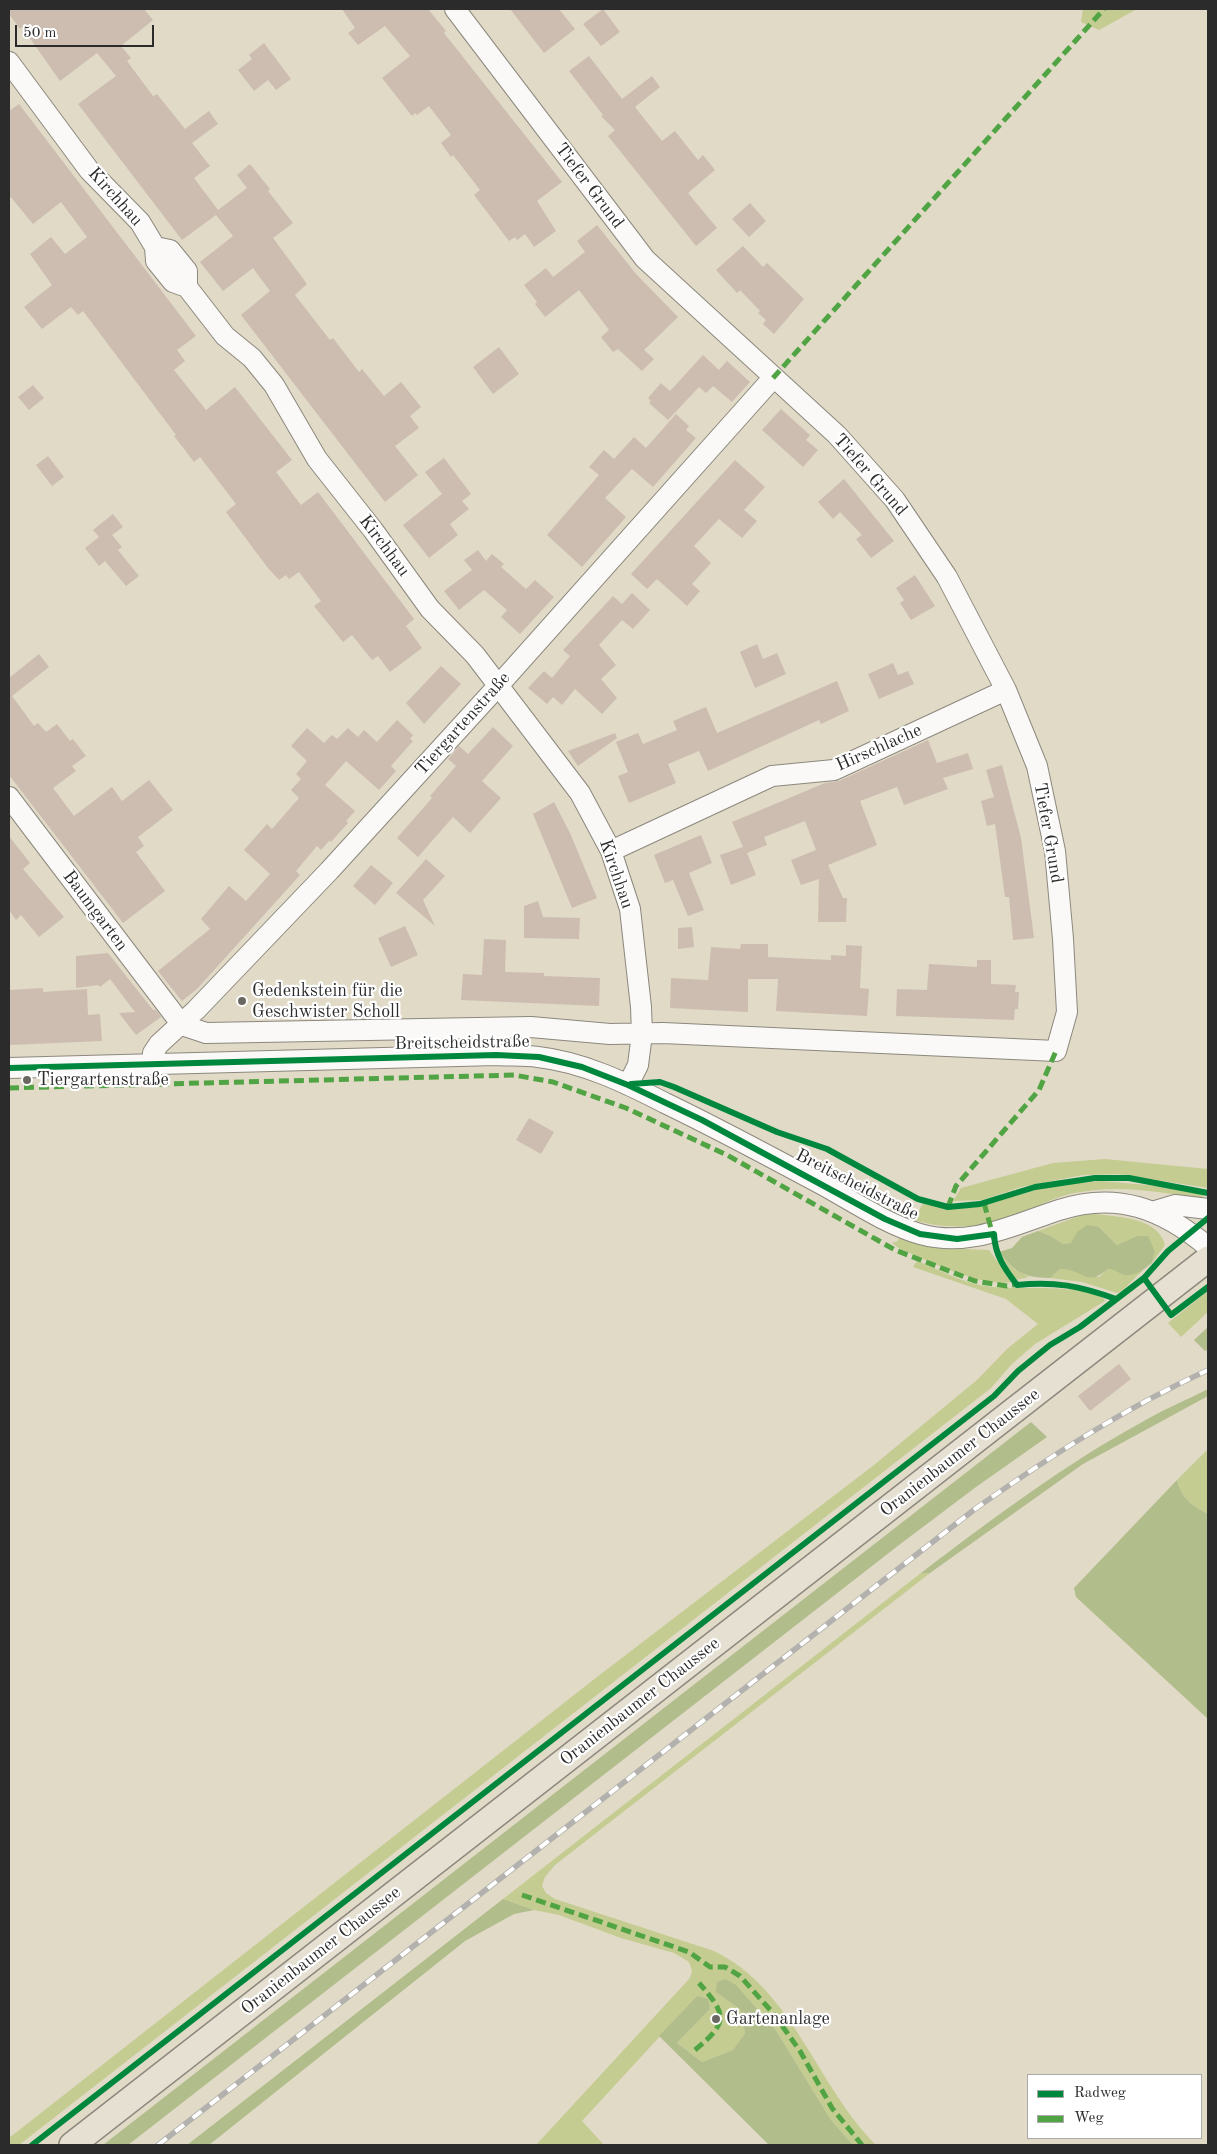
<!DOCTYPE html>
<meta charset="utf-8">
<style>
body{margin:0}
#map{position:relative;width:1217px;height:2154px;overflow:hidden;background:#e1dac7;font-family:"Old Standard TT",serif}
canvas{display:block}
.frame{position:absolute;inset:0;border:10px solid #2b2b2b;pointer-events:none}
.legend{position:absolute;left:1027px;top:2074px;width:175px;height:65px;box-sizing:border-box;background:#fff;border:1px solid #aaa;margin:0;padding:6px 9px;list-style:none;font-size:15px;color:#2b2b2b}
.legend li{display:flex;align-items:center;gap:10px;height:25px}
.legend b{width:25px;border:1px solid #aaa}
.scale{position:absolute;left:15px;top:25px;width:139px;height:22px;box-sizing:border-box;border:2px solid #2b2b2b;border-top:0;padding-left:6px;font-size:15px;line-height:18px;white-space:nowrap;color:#2b2b2b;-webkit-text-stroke:4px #fff;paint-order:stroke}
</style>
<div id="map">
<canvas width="1217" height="2154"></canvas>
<div class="frame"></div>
<ul class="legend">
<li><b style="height:6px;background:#00873e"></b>Radweg</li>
<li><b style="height:6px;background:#51a443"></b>Weg</li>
</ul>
<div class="scale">50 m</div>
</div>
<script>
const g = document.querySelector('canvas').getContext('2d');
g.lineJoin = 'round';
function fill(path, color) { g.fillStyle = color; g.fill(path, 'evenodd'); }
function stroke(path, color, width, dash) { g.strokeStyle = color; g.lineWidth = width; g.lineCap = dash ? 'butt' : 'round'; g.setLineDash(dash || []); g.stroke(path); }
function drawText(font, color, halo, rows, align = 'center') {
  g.font = font + ' "Old Standard TT",serif'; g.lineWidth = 4.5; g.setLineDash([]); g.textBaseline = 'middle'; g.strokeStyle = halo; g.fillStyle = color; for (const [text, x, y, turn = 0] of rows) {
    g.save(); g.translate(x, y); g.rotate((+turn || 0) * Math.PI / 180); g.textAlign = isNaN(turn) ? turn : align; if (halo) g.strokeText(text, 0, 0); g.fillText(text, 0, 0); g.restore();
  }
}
const green = new Path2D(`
 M1083,9H1137L1099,30L1081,22Z
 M1105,1159L1208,1169V1188L1118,1174L1083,1175L1021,1187L983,1200L953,1201L961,1188L1053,1163Z
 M1101,1181L1159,1186L1203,1195V1200C1158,1191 1115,1184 1070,1194C1053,1198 1036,1207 1020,1214C985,1228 947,1231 911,1219L918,1213L923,1203C977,1217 990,1200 1039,1189C1060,1184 1080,1183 1101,1181Z
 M1095,1214C1118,1217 1158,1217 1165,1245L1152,1263L1155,1252L1125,1242L1117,1245L1099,1227L1077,1232L1072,1243L1063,1244L1051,1236L1038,1231L1082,1215Z
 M900,1235L937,1248L989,1250L1012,1282C979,1287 930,1261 900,1249L892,1243L898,1241Z
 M999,1252L1014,1269L1029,1277L1016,1280Z
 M917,1261C936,1268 955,1279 975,1284C1003,1291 1034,1286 1063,1289C1074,1290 1100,1290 1105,1301L1035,1344L1012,1364L991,1388L19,2145H9V2138L597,1677L874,1465L977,1380L1007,1349L1038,1324L1006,1299L913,1267Z
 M1060,1269H1073L1099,1277L1108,1269H1114L1123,1275L1143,1270L1123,1290L1117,1293L1082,1282L1050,1278Z
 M1208,1291V1312L1181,1337L1168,1323Z
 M1208,1449V1514C1191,1505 1182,1499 1177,1480Z
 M921,1573H930L555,1865L545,1877L542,1886L546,1893L555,1899L714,1951C794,1990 816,2085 876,2145H853L831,2120L777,2032L716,1992L742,2010L745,2033L733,2050L702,2062L677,2043L710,2009L697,1996L582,2121L604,2145H536L690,1978L692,1971L689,1962L674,1953L621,1938L559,1915L534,1910L503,1899Z`);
const forest = new Path2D(`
 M1087,1225L1099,1227L1117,1245L1138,1236H1148L1155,1252L1152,1263C1144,1269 1135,1277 1124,1275C1118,1273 1115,1269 1108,1269C1085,1288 1085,1269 1060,1269L1050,1278C1021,1277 1017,1273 999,1252L1012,1248L1022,1237L1038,1231L1051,1236L1063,1244L1071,1243L1077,1232Z
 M1208,1327V1349L1205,1351L1194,1340Z
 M1208,1389V1396L1083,1464L930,1573H921C992,1519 1065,1464 1144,1421C1164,1409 1187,1400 1208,1389Z
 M1031,1422L1047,1437L976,1487L899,1545L128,2145H103Z
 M1177,1480C1182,1499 1191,1505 1208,1514V1719L1076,1597L1074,1588Z
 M503,1899L534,1910L514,1914L465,1941L209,2145H187Z
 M725,1979L736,1985L777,2032L831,2120L853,2145H769L659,2036L697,1996L708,1999L710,2009L677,2043L702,2062L733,2050L745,2033L741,2010L716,1992L717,1982Z`);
const building = new Path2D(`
 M9,9H144L153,20L121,46L131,58L127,61L153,96L157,94L185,129L209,111L218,124L192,143L210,166L194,178L218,210L247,188L237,175L250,164L270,189L268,191L293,223L273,238L307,284L295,295L330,340L333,338L359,372L362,369L384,396L401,382L421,407L410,416L419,428L395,446L418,475L385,502L241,315L270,291L253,268L223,291L200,262L233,236L216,215L182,240L78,104L116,76L97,53L60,81L22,27L20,29L9,14Z
 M342,9H428L446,31L444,33L562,182L537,201L556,231L534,247L525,234L517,240L515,237L509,241L474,195L480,190L453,155L451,157L441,143L451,135L429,106L417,115L415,113L412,116L382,78L410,56L385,26L358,45L348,33L355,28Z
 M510,9H559L575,29L544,53Z
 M603,9L620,32L601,46L583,24Z
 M264,43L291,79L276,90L268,80L254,91L238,70L252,59L249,55Z
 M589,56L622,99L652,76L660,87L635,107L662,141L675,131L698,160L703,155L715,170L688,193L717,228L696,246L608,136L615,130L601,116L603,115L569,71Z
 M19,104L196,336L177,350L185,361L174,370L206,410L235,387L292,460L276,472L301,505L318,492L414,619L406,626L422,648L390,672L378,656L372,660L352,635L343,642L314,606L321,601L299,572L289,579L286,575L279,580L268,568L226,512L236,504L200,457L194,462L174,436L176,435L83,311L78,315L71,307L42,329L24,307L52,285L30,254L51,237L65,254L87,237L61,202L33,224L9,195V111Z
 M750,203L766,221L749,237L732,219Z
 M597,225L636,274L678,317L644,350L654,359L642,371L618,349L613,352L601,337L609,330L579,290L545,317L535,304L537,302L524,285L546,268L553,277L585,252L577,241Z
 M743,246L763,267L767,263L804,299L774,334L763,324L766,320L758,313L760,311L740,290L737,293L716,270Z
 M499,347L519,374L493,394L473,367Z
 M703,355L719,370L727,361L750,382L732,402L713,386L706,393L699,387L668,420L649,403L651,401L648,398L661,383L670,391Z
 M33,385L44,398L29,410L18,397Z
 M781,409L810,435L806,440L818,450L803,467L762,430Z
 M676,414L689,426L686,430L696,438L653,487L632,469L605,498L626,517L582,567L547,535L599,475L589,467L604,450L614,459L634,437L646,448Z
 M48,456L64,477L52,486L36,465Z
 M444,458L471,494L462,501L469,509L450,524L458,535L429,558L403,525L442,494L425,472Z
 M735,460L765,487L744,510L757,521L742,538L719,519L694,546L711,563L692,584L700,591L687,606L657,579L647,589L631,574Z
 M844,479L894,541L871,558L856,539L862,535L840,512L833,519L818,502Z
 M113,514L123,527L112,535L122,547L118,550L139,576L126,586L105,561L99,566L85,548L99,537L93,530Z
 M478,550L486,561L492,554L504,564L501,567L526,589L535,580L554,597L520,634L501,617L507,610L484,590L459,610L444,591L472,570L464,560Z
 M915,575L935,606L911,620L900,603L904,600L896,588Z
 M632,593L650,610L633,629L622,620L599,645L616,665L601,679L617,698L602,714L575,689L562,705L553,697L547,704L528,688L544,671L552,678L570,656L563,650L613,596L622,604Z
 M757,644L763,659L777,653L786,674L755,688L740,652Z
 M39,654L49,667L12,696L34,726L38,723L46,732L57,724L70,741L73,739L86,756L72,766L76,771L53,788L74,816L112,787L122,801L149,780L173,810L138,837L144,846L136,852L165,891L123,923L9,775V678Z
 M893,663L898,675L908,671L914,684L879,699L868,674Z
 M441,666L461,684L424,724L406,703Z
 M837,681L849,711L821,724L819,720L708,771L699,751L668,764L676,783L629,803L618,776L628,772L616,742L638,733L643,744L677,730L673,721L706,707L717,733Z
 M397,720L413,735L410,739L413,741L391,766L396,771L379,790L346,761L325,785L355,811L346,821L348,823L331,842L329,841L321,850L317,846L296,871L300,875L197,989L182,1001L158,971L210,929L201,919L229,886L246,901L270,874L244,850L267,824L272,829L299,798L291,790L301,779L296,774L307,761L291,746L307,728L324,743L332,735L337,739L348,728L358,737L364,730L377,742Z
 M493,727L513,746L482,781L501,798L470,833L453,817L418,857L397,838L432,798L430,796L456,766L448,759L459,746L468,754Z
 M615,733L617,738L578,766L568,751Z
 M928,740L937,763L968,753L973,769L943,778L948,789L904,805L897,787L860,801L877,845L828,865L843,898H847L846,922H818L819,879L801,885L791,860L816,850L805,821L764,837L767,845L747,853L756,875L731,885L720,855L743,847L732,822L825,783L839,781Z
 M1002,765L1021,838L1034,938L1013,940L1009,897H1005L995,824L987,826L981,801L994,797L986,770Z
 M554,802L570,833L597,898L572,908L533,814Z
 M701,835L712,863L689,873L704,910L688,916L673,880L665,883L654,855Z
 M9,836L30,863L23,869L64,917L39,937L21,915L16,920L9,910Z
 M426,859L445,876L423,900L435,926L396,893Z
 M371,865L393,883L375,905L353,886Z
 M538,901L543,917L580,918L579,939L524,938V906Z
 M405,926L418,955L391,967L378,938Z
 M692,927L694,947L678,949V928Z
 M484,939L506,940L505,972L544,973V976L600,978L599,1006L461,1000L463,974L482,975Z
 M741,944H768V957L831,960V955L846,956V945L862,946L860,988L869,989L867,1016L776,1011L778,979H748V1012L670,1008L671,978L708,980L711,947L740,949Z
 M108,953L153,1010H156L161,1017L136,1035L119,1013L135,1012L110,979L100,987L98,985L76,988V956Z
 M977,960H991V984L1016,985L1015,992H1019L1018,1009H1015L1014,1020L896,1016L897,989L927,990L929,964L977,967Z
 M43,988V992L87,989L88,1015L100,1014L102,1041L9,1045V990Z
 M529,1118L554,1132L541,1154L516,1140Z
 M1119,1364L1131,1379L1090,1411L1078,1396Z`);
const minor = new Path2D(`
 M9,62L89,170L140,222L155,247L156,261L173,282L187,287
 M155,247L170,250L187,271V287L225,336L252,358L274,385L317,459L373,530L430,609L475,655L580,793L611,851L630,909L641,1007L642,1034L638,1065L628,1085
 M9,797L182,1025L206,1033L531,1027L610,1034L663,1033L1056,1051L1067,1012L1063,939L1055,851L1037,766L1006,690L947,577L895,500L837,435L645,259L455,9
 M611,851L772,776L834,770L1006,690
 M152,1065L153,1053L159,1044L196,1010L329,871L498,686L773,378
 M9,1068L496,1055C510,1056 524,1055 538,1057C583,1062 626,1083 665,1103C719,1129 771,1157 823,1185C854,1202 886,1224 920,1234C970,1248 1013,1225 1059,1210C1117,1191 1163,1209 1208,1247
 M1155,1211L1175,1205L1208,1209`);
const major = new Path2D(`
 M72,2145L1208,1259`);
const rail = new Path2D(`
 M158,2145L975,1509C1049,1457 1125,1408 1208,1370`);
const quiet = new Path2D(`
 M773,378L1104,9
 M9,1088L514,1075L553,1082L626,1108L727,1155L895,1250L975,1281L1007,1286L1019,1284
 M984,1203L994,1239
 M948,1207L956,1186L1039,1090L1056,1051
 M522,1895L689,1952L710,1967H725L740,1976L773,2013L800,2051L832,2108L862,2145
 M695,2050C729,2022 727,2015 699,1983`);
const cycleway = new Path2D(`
 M9,1068L496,1055L539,1057L582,1067L628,1085L702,1120L885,1219L920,1234L957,1239L994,1234C995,1255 1004,1268 1017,1285C1055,1281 1080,1286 1116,1299
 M631,1084L660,1082L674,1087L777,1132L827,1149L918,1199L948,1207L980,1204L1035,1187L1095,1178H1129L1208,1193
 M1144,1278L1171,1315L1208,1287
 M32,2145L994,1396L1018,1371L1050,1345L1080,1327L1144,1278L1168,1251L1208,1218`);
const markers = [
 [242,1001,5,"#6b6862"],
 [27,1080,5,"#6b6862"],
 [716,2019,5,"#6b6862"]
];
const streetNames = [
 ["Tiefer Grund",589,186,53],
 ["Kirchhau",115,197,48],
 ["Tiefer Grund",870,475,49],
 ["Kirchhau",384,546,53],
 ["Tiergartenstraße",463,724,-48],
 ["Hirschlache",879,748,-24],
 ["Tiefer Grund",1048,833,80],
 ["Kirchhau",616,874,71],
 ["Baumgarten",95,911,53],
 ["Breitscheidstraße",462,1043,-1],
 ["Breitscheidstraße",857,1185,27],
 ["Oranienbaumer Chaussee",960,1453,-38],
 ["Oranienbaumer Chaussee",640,1702,-38],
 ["Oranienbaumer Chaussee",321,1951,-38]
];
const poiNames = [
 ["Gedenkstein für die",252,991],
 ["Geschwister Scholl",252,1012],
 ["Tiergartenstraße",37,1080],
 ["Gartenanlage",726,2019]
];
fill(green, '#c4cc91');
fill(forest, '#b1bd8b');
fill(building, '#cdbdb1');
stroke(minor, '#8c887e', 22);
stroke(major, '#8c887e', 28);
stroke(minor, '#faf9f7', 20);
stroke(major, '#e5e0d2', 25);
stroke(rail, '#b2b1ae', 5.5);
stroke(rail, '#fff', 4, [11]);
stroke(quiet, '#51a443', 5, [10, 5]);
stroke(cycleway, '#00873e', 6);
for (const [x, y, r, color] of markers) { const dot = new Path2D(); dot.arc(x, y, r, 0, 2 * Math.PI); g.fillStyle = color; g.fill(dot); stroke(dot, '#fff', 2); }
drawText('18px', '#2b2b2b', '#fff', streetNames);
drawText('18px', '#2b2b2b', '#fff', poiNames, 'left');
</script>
